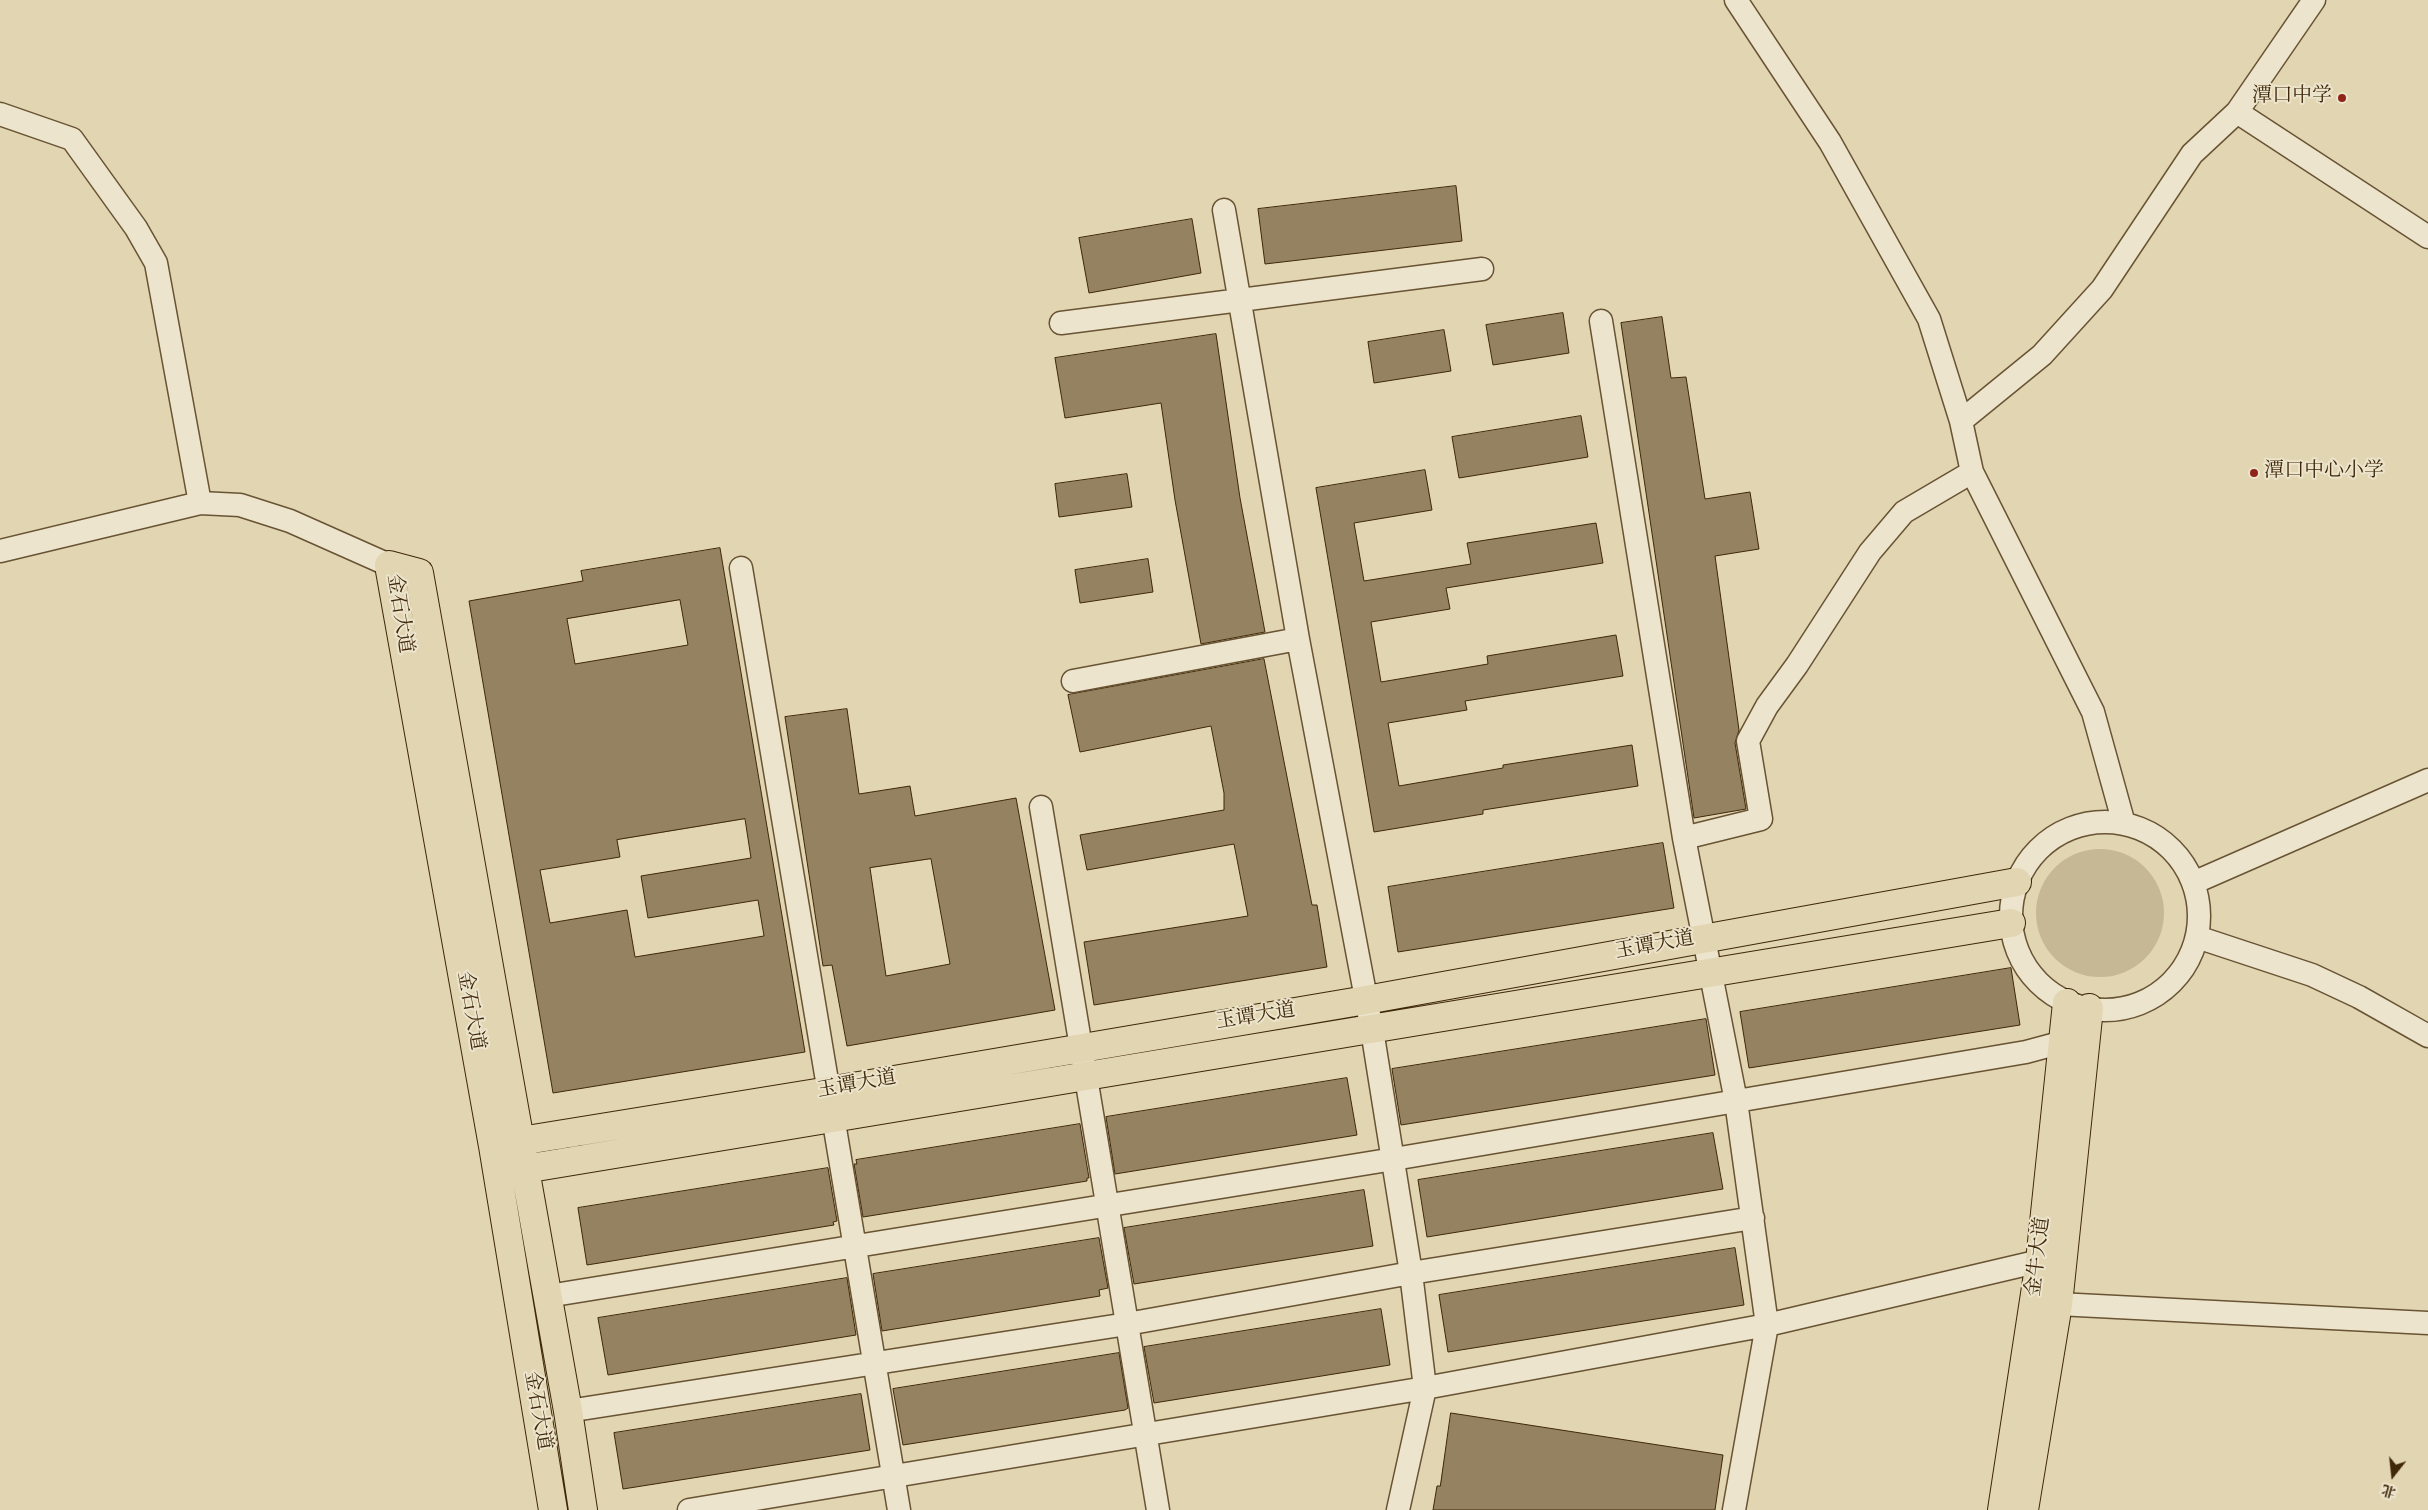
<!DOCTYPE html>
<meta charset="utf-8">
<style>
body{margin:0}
#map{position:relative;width:2428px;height:1510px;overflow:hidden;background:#e2d5b2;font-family:"Sorts Mill Goudy","Noto Serif SC",serif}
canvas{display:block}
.north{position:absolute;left:2368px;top:1450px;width:50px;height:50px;-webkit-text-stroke:4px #ece4cd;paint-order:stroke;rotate:196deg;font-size:14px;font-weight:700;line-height:20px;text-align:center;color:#3f2809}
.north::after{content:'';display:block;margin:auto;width:18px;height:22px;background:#3f2809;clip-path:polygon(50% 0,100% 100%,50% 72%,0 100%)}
</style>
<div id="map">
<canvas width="2428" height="1510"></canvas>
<div class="north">北</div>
</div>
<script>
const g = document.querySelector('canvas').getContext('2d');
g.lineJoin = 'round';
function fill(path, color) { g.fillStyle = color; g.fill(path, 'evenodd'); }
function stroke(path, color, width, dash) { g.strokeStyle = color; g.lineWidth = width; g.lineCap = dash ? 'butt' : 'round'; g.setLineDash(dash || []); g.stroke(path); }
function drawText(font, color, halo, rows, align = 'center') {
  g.font = font + ' "Sorts Mill Goudy","Noto Serif SC",serif'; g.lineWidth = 4; g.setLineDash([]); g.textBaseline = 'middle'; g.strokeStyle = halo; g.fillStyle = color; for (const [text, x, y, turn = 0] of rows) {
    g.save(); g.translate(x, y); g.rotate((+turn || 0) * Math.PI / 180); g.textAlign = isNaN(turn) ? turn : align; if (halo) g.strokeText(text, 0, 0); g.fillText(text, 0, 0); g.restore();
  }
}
const green = new Path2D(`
 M2036 913a64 64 0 1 1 128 0a64 64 0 1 1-128 0Z`);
const building = new Path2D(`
 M1456,186L1462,241L1265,264L1258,209Z
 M1192,219L1201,273L1089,293L1079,238Z
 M1563,313L1569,353L1493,365L1486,325Z
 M1662,317L1671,378L1686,377L1705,499L1750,492L1759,549L1715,556L1739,730L1735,743L1746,809L1694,818L1621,323Z
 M1444,330L1451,371L1374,383L1368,342Z
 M1216,334L1240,498L1265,632L1201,644L1175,500L1161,403L1065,418L1055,358Z
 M1581,416L1588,457L1459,478L1452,437Z
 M1425,470L1432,510L1354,523L1364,581L1471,564L1467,543L1596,523L1603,563L1446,588L1450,609L1371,622L1381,682L1488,664L1487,656L1616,635L1623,676L1465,701L1467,710L1388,723L1399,786L1503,768V765L1632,745L1638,786L1483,810V814L1374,832L1316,488Z
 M1127,474L1132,507L1059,517L1055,484Z
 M720,548L805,1052L553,1093L469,601L583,581L581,571ZM680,600L688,645L575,664L567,619ZM745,819L751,858L641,876L648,918L758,900L764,936L635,957L627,910L550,923L540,870L620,857L617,840Z
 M1148,559L1153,592L1080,603L1075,570Z
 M1264,659L1312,905H1317L1327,967L1094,1005L1084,942L1248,916L1234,844L1087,870L1080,835L1224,810V793L1211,726L1080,752L1068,695Z
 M847,709L859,794L910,786L915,816L1016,798L1055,1010L847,1046L832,965L823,966L785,717ZM931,859L950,964L886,976L870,868Z
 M1663,843L1674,908L1398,952L1388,887Z
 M2011,968L2020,1025L1749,1068L1740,1012Z
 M1706,1019L1715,1075L1401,1125L1392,1069Z
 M1347,1078L1357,1135L1115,1174L1106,1117Z
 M1080,1124L1089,1178H1087V1181L863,1217L854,1164H857L856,1160Z
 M1713,1133L1723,1189L1427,1237L1418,1180Z
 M828,1168L837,1221L833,1222L834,1225L587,1265L578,1208Z
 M1364,1190L1373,1246L1134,1284L1124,1228Z
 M1099,1238L1108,1288L1099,1290L1100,1296L882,1331L873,1274Z
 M1735,1248L1744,1305L1448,1352L1439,1295Z
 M847,1278L856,1335L608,1375L598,1318Z
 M1381,1309L1390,1365L1154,1403L1144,1347Z
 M1119,1353L1128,1408L1125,1410L903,1445L893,1389Z
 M861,1394L870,1450L623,1489L614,1433Z
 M1451,1413L1723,1455L1715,1510H1433L1437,1486H1440Z`);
const minor = new Path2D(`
 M1736,0L1830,142L1929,319L1961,421L1972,472L2093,712L2124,824
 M2237,112L2428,237
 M0,114L72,139L136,228L156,263L200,503
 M1224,210L1298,639L1372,1030L1411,1273L1425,1388L1398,1510
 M1601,321L1684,838
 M1061,323L1482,269
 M1961,421L2042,355L2102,289L2192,154L2237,112L2314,0
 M0,551L200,503L240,505L290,521L389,565
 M741,568L899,1510
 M1073,681L1298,639
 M1041,807L1158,1510
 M2011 916a94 94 0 1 1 188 0a94 94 0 1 1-188 0Z
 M2193,883L2428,780
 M2197,937L2312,975L2359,997L2428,1036
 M548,1296L1394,1159L2026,1052L2063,1042
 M2058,1304L2428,1323
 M568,1411L1127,1324L1411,1273L1753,1218
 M689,1510L1425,1388L1767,1325L2040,1261
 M1734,1510L1767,1325L1736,1101L1684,838L1761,819L1748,741L1767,706L1797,665L1870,552L1904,512L1972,472`);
const major = new Path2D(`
 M502,1144L829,1091L1366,1000L2017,882
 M506,1172L2011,923
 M553,1510L493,1146L389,565L419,573L568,1411L583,1510
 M2002,1510L2040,1261L2067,1003
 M2024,1510L2058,1304L2089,1008`);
const markers = [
 [2342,98,5,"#8f2418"],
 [2254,473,5,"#8f2418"]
];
const poiNames = [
 ["潭口中学",2332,98],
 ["潭口中心小学",2264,473,"left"]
];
const streetNames = [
 ["金石大道",398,614,81],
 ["玉谭大道",1655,947,-10],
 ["金石大道",469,1011,80],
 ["玉谭大道",1256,1018,-9],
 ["玉谭大道",857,1086,-10],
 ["金牛大道",2040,1257,-83],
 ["金石大道",536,1411,80]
];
fill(green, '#c6b895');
fill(building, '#948261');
stroke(building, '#3f2809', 1);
stroke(minor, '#685333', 25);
stroke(major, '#3f2809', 30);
stroke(minor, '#ece4cd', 22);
stroke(major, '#e2d5b2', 28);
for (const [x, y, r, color] of markers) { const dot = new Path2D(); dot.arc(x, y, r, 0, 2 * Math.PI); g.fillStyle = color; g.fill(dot); stroke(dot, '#ece4cd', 2); }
drawText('20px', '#3f2809', '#ece4cd', poiNames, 'right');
drawText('20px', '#3f2809', '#ece4cd', streetNames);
</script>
